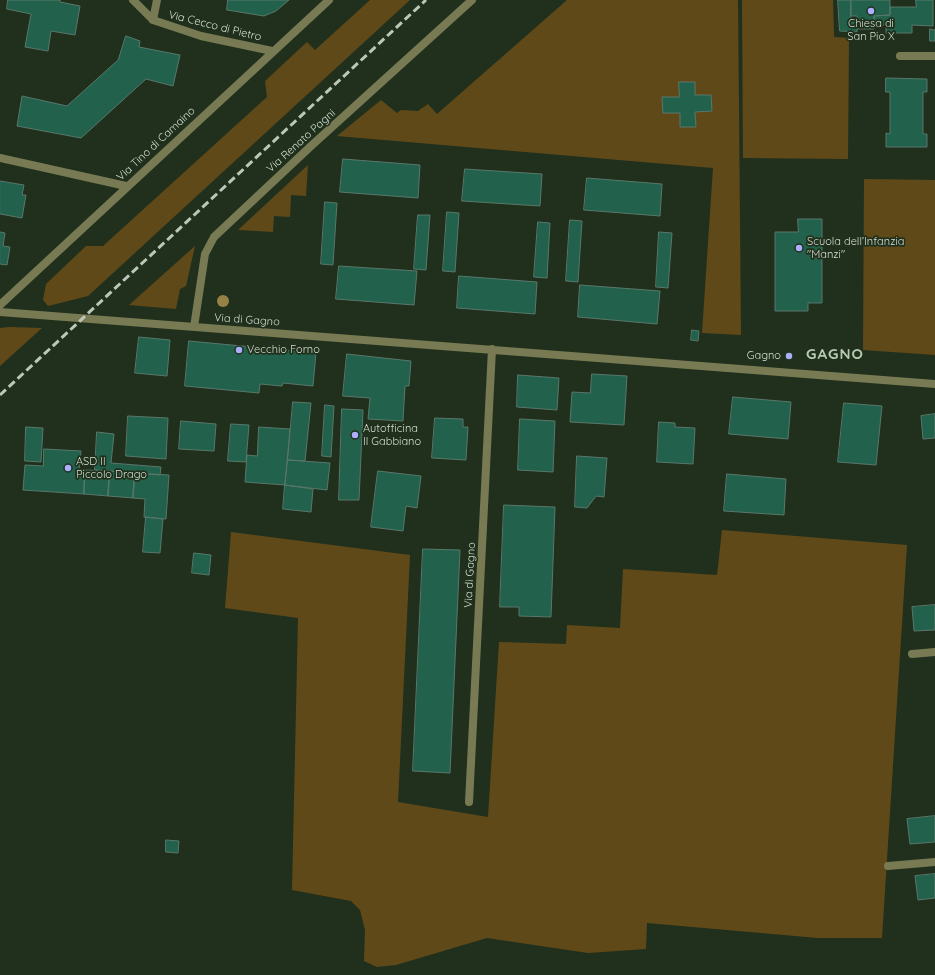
<!DOCTYPE html>
<meta charset="utf-8">
<style>
body{margin:0}
canvas{display:block;background:#20301c}
</style>
<canvas width="935" height="975"></canvas>
<script>
const g = document.querySelector('canvas').getContext('2d');
g.lineJoin = 'round';
function fill(path, color) { g.fillStyle = color; g.fill(path, 'evenodd'); }
function stroke(path, color, width, dash) { g.strokeStyle = color; g.lineWidth = width; g.lineCap = dash ? 'butt' : 'round'; g.setLineDash(dash || []); g.stroke(path); }
function drawText(font, color, halo, rows, align = 'center') {
  g.font = font + ' Quicksand,sans-serif'; g.lineWidth = 3.5; g.setLineDash([]); g.textBaseline = 'middle'; g.strokeStyle = halo; g.fillStyle = color; for (const [text, x, y, turn = 0] of rows) {
    g.save(); g.translate(x, y); g.rotate((+turn || 0) * Math.PI / 180); g.textAlign = isNaN(turn) ? turn : align; if (halo) g.strokeText(text, 0, 0); g.fillText(text, 0, 0); g.restore();
  }
}
const green = new Path2D(`
 M370,0H410L88,296L48,306L43,300L46,284L86,246H103L267,97L265,81L307,42L315,50Z
 M567,0H738L741,335L702,333L713,168L337,136L381,100L397,113L401,110L418,111L428,104L437,114Z
 M742,0H833L834,37L849,38L848,159L743,158Z
 M308,165L306,196L291,195L290,217L274,216L273,232L238,230Z
 M864,179L935,180V355L863,350Z
 M195,246L186,286L180,289L176,309L129,305Z
 M9,327L42,328L0,366V328Z
 M722,530L907,545L882,938H818L647,923L646,949L588,953L487,938L396,965L377,967L364,961L365,930L360,910L351,901L292,890L298,618L225,608L231,532L410,555L398,802L488,817L499,642L566,644L567,625L620,628L623,569L717,575Z`);
const building = new Path2D(`
 M8,0H60V2L80,6L75,35L51,31L48,51L25,47L31,14L7,9Z
 M228,0H289L276,11L264,16L227,10Z
 M838,0H851V22H857V32L840,31Z
 M851,0H890V15L874,16V29H857V16H851Z
 M916,0H933V26L912,25V33H886V25H874V16L890,15V7H916Z
 M930,29L935,30V41H930Z
 M126,36L140,41L139,47L180,55L173,86L146,79L81,138L17,126L22,96L67,106L118,60Z
 M886,78L927,79V92H923V134H927V147H886V133L890,134V92H886Z
 M679,82H695V95H711L712,111L695,112L696,127H680V113H663L662,97H679Z
 M343,159L420,165L418,198L340,192Z
 M465,169L542,174L540,206L462,201Z
 M587,178L662,184L660,216L584,210Z
 M0,181L24,185L22,195H26L22,218L0,214Z
 M325,202L337,203L333,265L321,264Z
 M447,212L459,213L455,272L443,271Z
 M418,215H430L426,270L414,269Z
 M798,219H822V303H808V311H775V232H798Z
 M570,220L582,221L578,282L566,281Z
 M538,222L550,223L547,278L534,277Z
 M0,232L5,233L3,246L10,247L7,265L0,264Z
 M659,232L672,233L668,288L656,287Z
 M339,266L417,271L414,305L336,299Z
 M459,276L537,282L535,314L457,308Z
 M580,285L660,291L657,324L578,317Z
 M692,330L699,331L698,341L691,340Z
 M139,337L170,340L167,376L135,373Z
 M189,341L316,353L313,386L283,383L282,386L260,384L259,393L185,386Z
 M347,354L411,361L409,386H405L403,421L368,419L370,398L343,396Z
 M592,374L627,376L624,425L570,422L572,392L590,393Z
 M518,375L559,378L557,410L517,407Z
 M733,397L791,402L788,439L729,434Z
 M293,402L311,403L305,461L288,460Z
 M844,403L882,406L876,465L838,462Z
 M325,405L334,406L331,457L322,456Z
 M342,409L363,410L359,500H339Z
 M935,414V438L923,439L921,416Z
 M128,416L168,418L166,459L126,456Z
 M435,418L463,419V427H468L466,460L432,458Z
 M520,419L555,421L553,472L518,470Z
 M181,421L216,424L214,451L179,449Z
 M659,422L675,423V427L695,428L693,464L657,462Z
 M231,424L249,425L246,462L228,461Z
 M26,427L43,428L41,462L25,461Z
 M259,427L290,429L285,485L245,482L247,455L257,456Z
 M97,432L114,434L111,463L161,467L160,475L95,470Z
 M44,449L81,451L79,469L85,470L84,494L23,490L25,465L43,466Z
 M577,456L607,458L604,497L596,496L587,508L575,507Z
 M288,460L330,463L327,490L285,485Z
 M85,470L110,471L108,496L84,494Z
 M110,471L135,473L133,498L108,496Z
 M378,471L421,476L417,508L406,506L403,531L371,527Z
 M135,473L169,475L166,519L144,517L145,499L133,498Z
 M727,474L786,479L784,515L724,511Z
 M285,485L313,489L311,512L283,509Z
 M504,505L555,507L551,617L519,616V607H500Z
 M146,517L163,519L160,553L143,552Z
 M423,549L460,550L450,773L413,771Z
 M194,553L211,555L209,575L192,573Z
 M935,605V630L914,631L912,607Z
 M935,816V842L910,844L907,819Z
 M166,840L179,841L178,853L166,852Z
 M935,874V898L918,900L915,876Z`);
const lane = new Path2D(`
 M912,654L935,652`);
const street = new Path2D(`
 M133,0L153,20L201,36L272,51
 M153,20L157,0
 M900,56H935
 M0,158L126,186
 M0,305L329,0
 M0,312L935,384
 M194,327L205,254L214,237L311,146L472,0
 M469,802L492,349
 M888,866L935,862`);
const rail = new Path2D(`
 M0,395L426,0`);
const trees = [
 [223,301]
];
const markers = [
 [871,11,4,"#aab0fb"],
 [799,248,4,"#aab0fb"],
 [239,350,4,"#aab0fb"],
 [789,356,4,"#aab0fb"],
 [355,435,4,"#aab0fb"],
 [68,468,4,"#aab0fb"]
];
const poiNames = [
 ["Chiesa di",871,24,"center"],
 ["San Pio X",871,37,"center"],
 ["Scuola dell’Infanzia",807,242],
 ["\"Manzi\"",807,255],
 ["Vecchio Forno",247,350],
 ["Gagno",781,356,"right"],
 ["Autofficina",363,429],
 ["Il Gabbiano",363,442],
 ["ASD Il",76,462],
 ["Piccolo Drago",76,475]
];
const streetNames = [
 ["Via Cecco di Pietro",215,26,14],
 ["Via Renato Pagni",301,141,-42],
 ["Via Tino di Camaino",156,144,-43],
 ["Via di Gagno",247,320,4],
 ["Via di Gagno",470,575,-87]
];
const districtNames = [
 ["GAGNO",835,354]
];
fill(green, '#604919');
fill(building, '#22624c');
stroke(building, '#58776a', 1);
stroke(lane, '#787a53', 8);
stroke(street, '#787a53', 8);
stroke(rail, '#bcc7ba', 3, [8, 4]);
g.fillStyle = '#968246';
for (const [x, y] of trees) { g.beginPath(); g.arc(x, y, 6, 0, 2 * Math.PI); g.fill(); }
for (const [x, y, r, color] of markers) { const dot = new Path2D(); dot.arc(x, y, r, 0, 2 * Math.PI); g.fillStyle = color; g.fill(dot); stroke(dot, '#20301c', 1.5); }
drawText('11px', '#d4ded2', '#20301c', poiNames, 'left');
drawText('11px', '#d4ded2', '#20301c', streetNames);
g.letterSpacing = '1px';
drawText('bold 15px', '#b6cab0', '#20301c', districtNames);
g.letterSpacing = '0px';
</script>
